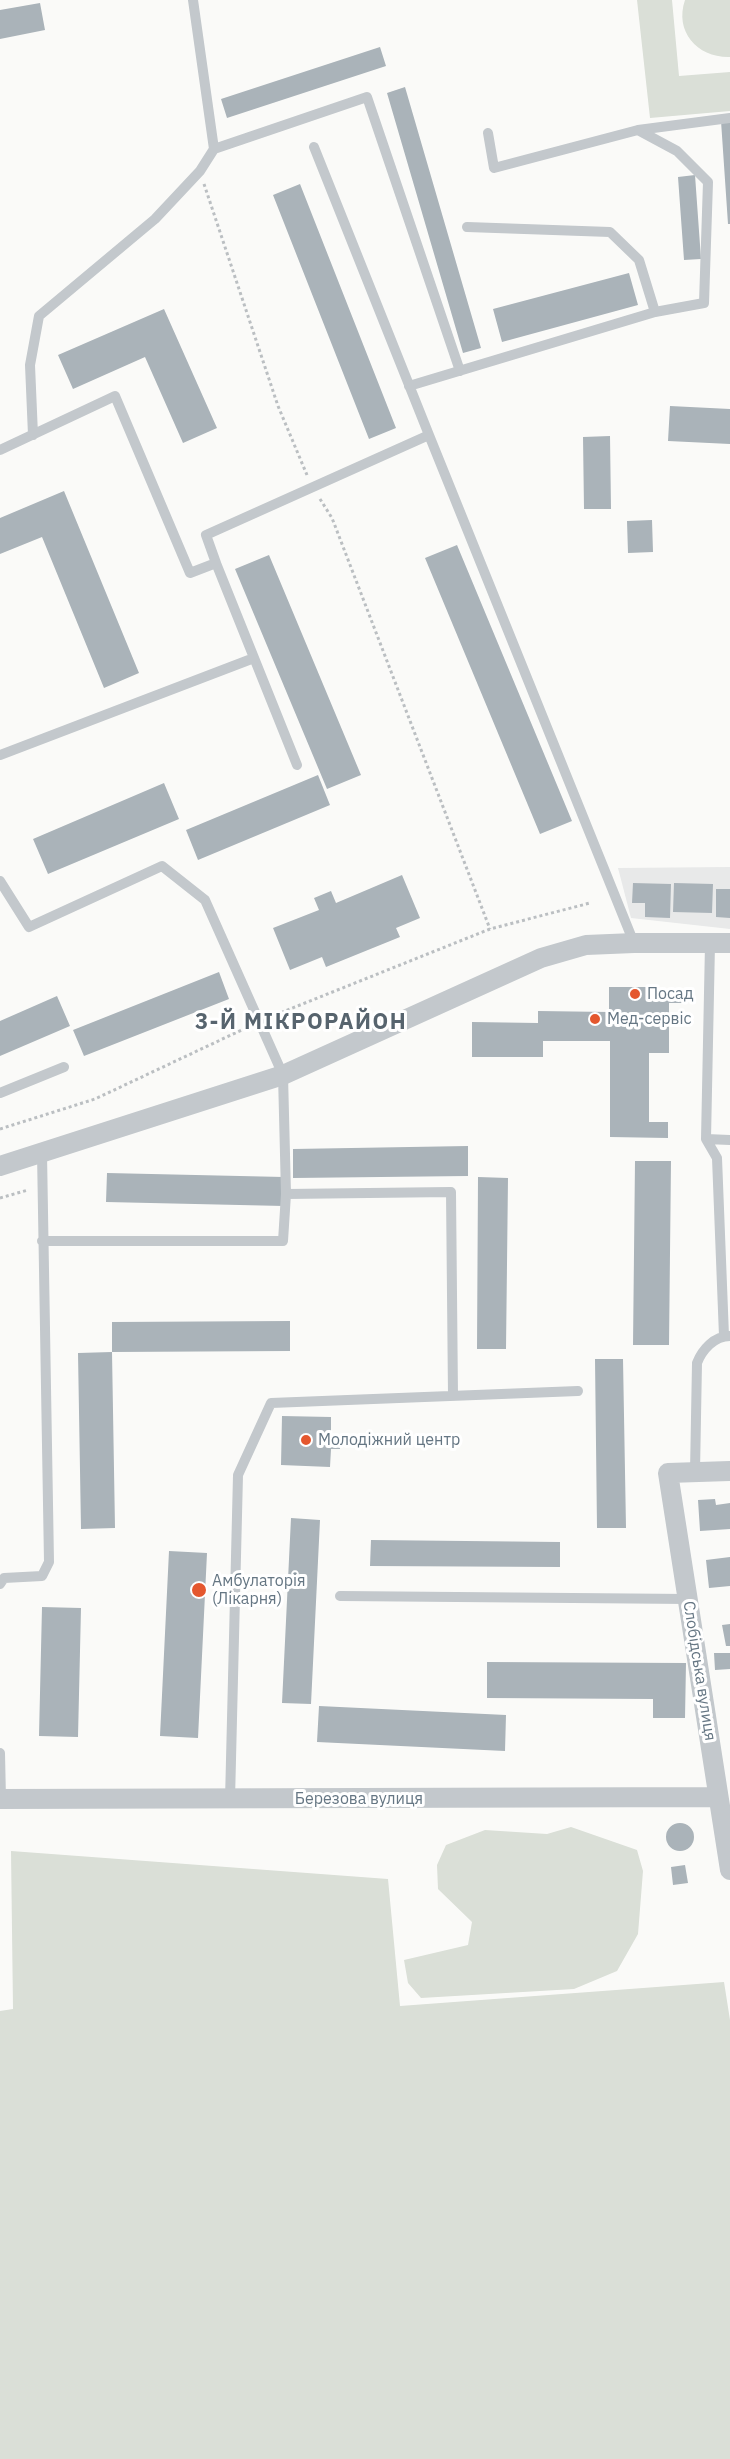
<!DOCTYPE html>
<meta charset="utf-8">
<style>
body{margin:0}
canvas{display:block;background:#fafaf8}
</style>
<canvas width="730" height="2459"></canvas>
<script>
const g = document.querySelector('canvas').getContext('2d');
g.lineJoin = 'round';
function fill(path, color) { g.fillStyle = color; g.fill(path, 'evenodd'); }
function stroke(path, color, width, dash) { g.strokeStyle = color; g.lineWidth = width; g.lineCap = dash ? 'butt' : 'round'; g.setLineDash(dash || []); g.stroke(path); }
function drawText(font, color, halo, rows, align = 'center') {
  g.font = font + ' "IBM Plex Sans",sans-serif'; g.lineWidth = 6; g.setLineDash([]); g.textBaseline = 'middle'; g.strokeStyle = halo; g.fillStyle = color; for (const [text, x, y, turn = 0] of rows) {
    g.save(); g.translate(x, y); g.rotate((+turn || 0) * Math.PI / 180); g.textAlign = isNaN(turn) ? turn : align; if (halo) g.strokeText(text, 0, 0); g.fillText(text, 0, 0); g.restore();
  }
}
const built = new Path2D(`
 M730,867V929L631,918L618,868Z`);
const green = new Path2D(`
 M637,0H672L679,76L730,72V111L650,118Z
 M685,0H730V57C698,58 674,32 685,0Z
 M571,1827L637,1850L643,1871L638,1934L617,1971L574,1989L421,1998L408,1983L404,1960L468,1945L472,1922L438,1889L437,1865L446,1845L485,1830L547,1834Z
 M11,1851L388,1879L400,2006L724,1982L730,2020V2459H0V2011L13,2009Z`);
const building = new Path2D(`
 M40,3L45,30L0,39V10Z
 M380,47L386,66L227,118L221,99Z
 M405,87L481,348L463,353L387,93Z
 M721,121H730V224H728Z
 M695,175L701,259L684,260L678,177Z
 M300,184L396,428L369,439L273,195Z
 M629,273L638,305L502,342L493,309Z
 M164,309L217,428L183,443L145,357L73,389L58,355Z
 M670,406L730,409V444L668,441Z
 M610,436L611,509H584L583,437Z
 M64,491L139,673L104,688L42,537L0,554V518Z
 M652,520L653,552L628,553L627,521Z
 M457,545L572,821L540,834L425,558Z
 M269,555L361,775L327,789L235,569Z
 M318,775L330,805L198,860L186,830Z
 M164,783L179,819L48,874L33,839Z
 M402,875L420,918L396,928L400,937L326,967L322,957L290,970L273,928L319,910L314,898L331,891L336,903Z
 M633,883L671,884L670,918L645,917V903H632Z
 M674,883L713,884L712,913L673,912Z
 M716,889H730V918L716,917Z
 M219,972L229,999L84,1056L73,1030Z
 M609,987H648V992H685V1003H669V1053H649V1122H668V1138L610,1137V1041H543V1057H472V1022L538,1023V1011L609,1012Z
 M57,996L70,1026L0,1056V1021Z
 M468,1146V1176L293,1178V1149Z
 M635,1161H671L669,1345H633Z
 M107,1173L284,1177V1206L106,1202Z
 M478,1177L508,1178L506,1349H477Z
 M290,1321V1351L112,1352V1322Z
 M112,1352L115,1528L81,1529L78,1353Z
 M595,1359H623L626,1528H597Z
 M282,1416L331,1417V1440H340V1449H331L330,1467L281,1465Z
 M715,1499L716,1505L730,1503V1529L700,1531L698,1500Z
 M291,1518L320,1520L311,1704L282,1703Z
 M371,1540L560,1542V1567L370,1566Z
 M169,1551L207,1553L198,1738L160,1736Z
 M730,1557V1586L709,1588L706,1560Z
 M42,1607L81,1608L78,1737L39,1736Z
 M730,1624V1646H726L722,1625Z
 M714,1653H730V1669L715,1670Z
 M487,1662L686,1663L685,1718H653V1699L487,1698Z
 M319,1706L506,1715L505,1751L317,1742Z
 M666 1837a14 14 0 1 1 28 0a14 14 0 1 1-28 0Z
 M685,1865L688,1883L673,1885L671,1867Z`);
const path = new Path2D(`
 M204,184L278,406L307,475
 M320,499L332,518L490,929
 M270,1017L490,929L590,903
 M0,1129L95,1099L248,1027
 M0,1198L28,1190`);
const service = new Path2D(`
 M193,0L214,149L367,97L460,371
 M638,130L730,118
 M488,133L494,168L638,130L677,151L708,182L704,303L655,312
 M314,147L429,435
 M409,386L655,312L639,260L610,232L467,227
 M33,435L30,365L39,316L155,219L200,171L214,149
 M0,450L115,396L190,573L216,563L297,765
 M216,563L206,535L429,435L634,943
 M0,755L254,658
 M0,881L29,927L162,866L205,900L283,1075L286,1194L451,1192L453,1396
 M710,944L706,1139L717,1158L724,1336
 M0,1093L64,1067
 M706,1139L730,1140
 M42,1241H283L286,1194
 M695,1472L697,1363C702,1350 714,1336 730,1336
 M0,1584L4,1578L42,1576L49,1562L42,1153
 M340,1596L689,1599
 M0,1753L1,1799
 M230,1800L238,1475L271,1403L578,1391`);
const minor = new Path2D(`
 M0,1166L283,1075L541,958L586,945L634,943H730
 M730,1471L668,1473L730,1870
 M0,1799L718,1797`);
const markers = [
 [635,994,6,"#e4572e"],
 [595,1019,6,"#e4572e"],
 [306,1440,6,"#e4572e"],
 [199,1590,8,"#e4572e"]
];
const poiNames = [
 ["Посад",647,994],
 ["Мед-сервіс",607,1019],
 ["Молодіжний центр",318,1440],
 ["Амбулаторія",212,1581],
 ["(Лікарня)",212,1599]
];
const streetNames = [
 ["Слобідська вулиця",699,1671,81],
 ["Березова вулиця",359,1799]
];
const districtNames = [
 ["3-Й МІКРОРАЙОН",301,1023]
];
fill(built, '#e8e9e9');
fill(green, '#dadfd7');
fill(building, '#aab3b9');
stroke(path, '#bbbfc2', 3, [3, 3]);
stroke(service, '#c3c8cc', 10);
stroke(minor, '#c3c8cc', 20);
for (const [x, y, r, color] of markers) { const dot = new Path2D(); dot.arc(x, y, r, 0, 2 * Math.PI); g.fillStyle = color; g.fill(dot); stroke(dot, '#fff', 2); }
drawText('16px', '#657683', '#fff', poiNames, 'left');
drawText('16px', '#657683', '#fff', streetNames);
g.letterSpacing = '1.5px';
drawText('bold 22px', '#57646e', '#fff', districtNames);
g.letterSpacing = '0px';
</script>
